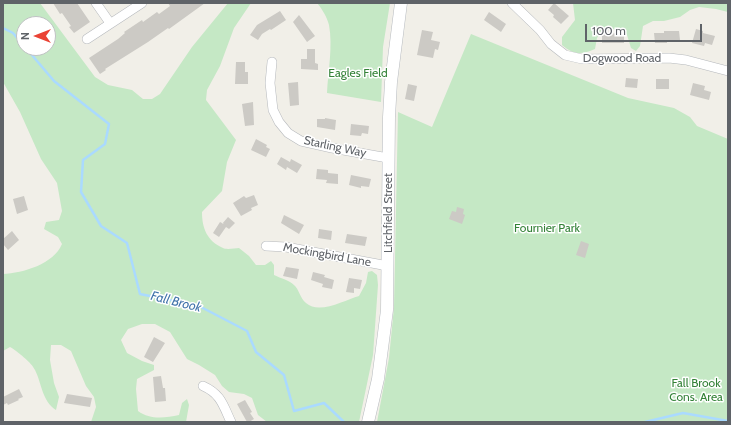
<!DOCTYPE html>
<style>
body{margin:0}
#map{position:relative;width:731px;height:425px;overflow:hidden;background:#f1efe8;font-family:Cabin,sans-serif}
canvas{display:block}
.frame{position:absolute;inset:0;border:4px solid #5f6368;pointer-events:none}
.north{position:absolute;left:16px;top:16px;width:40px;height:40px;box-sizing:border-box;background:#fff;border:1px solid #bfc1c3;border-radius:50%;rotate:270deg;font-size:11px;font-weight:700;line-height:16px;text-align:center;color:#5f6368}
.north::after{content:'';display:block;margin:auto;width:14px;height:18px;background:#ea4335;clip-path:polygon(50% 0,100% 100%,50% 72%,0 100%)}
.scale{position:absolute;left:585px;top:24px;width:117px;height:18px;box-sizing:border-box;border:2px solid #5f6368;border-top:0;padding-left:5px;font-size:12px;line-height:14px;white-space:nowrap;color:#5f6368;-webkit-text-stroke:3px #fff;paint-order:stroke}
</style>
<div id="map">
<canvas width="731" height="425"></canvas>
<div class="frame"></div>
<div class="north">N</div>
<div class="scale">100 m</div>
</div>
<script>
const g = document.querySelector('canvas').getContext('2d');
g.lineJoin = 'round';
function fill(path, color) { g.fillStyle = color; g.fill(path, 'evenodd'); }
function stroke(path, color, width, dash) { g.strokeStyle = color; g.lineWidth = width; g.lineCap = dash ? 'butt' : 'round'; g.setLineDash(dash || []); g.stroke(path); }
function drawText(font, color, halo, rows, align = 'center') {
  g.font = font + ' Cabin,sans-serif'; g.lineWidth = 3; g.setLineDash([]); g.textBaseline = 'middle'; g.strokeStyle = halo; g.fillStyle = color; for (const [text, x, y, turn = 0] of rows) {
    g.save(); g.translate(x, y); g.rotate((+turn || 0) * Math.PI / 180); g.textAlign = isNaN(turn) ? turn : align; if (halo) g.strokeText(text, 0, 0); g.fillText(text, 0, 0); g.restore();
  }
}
const green = new Path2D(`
 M3,3H40L95,77L108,85L132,90L143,99H152L160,94L192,47L228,3H251L234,28L220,66L207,90L206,100L236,140L227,162L222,191L202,212C202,228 207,241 223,248C227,250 235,248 239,248L249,256L256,265H265L271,261L274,265V275C280,278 289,280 294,285C299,289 300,298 306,303C319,315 345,300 359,296L366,283L368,272L372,271L377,275L378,285L373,355L359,422H267L258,415L252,398L244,394L229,392L222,386L215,375L199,365L187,359L170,332L155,324H142L128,329L121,340L127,353L142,361L154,365V370L137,379L136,389L138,411C150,420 165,418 179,415L182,403L187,399L189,405L186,422H91L96,407L94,397L86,386L71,351L61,345H51L50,360L54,383L59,397L56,410C42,401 42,384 35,370C32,363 17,351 10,347L3,351V274C23,273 54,264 62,244L58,237L44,229L46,222L59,220L62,211L57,183L41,159L20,112L3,82ZM24,24H48V48H24Z
 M317,3H390L383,47L381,102L327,93C328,71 333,47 329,25C327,17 322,9 317,3Z
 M573,3H728V12L716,9L699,7L690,10L680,17L664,21H653L643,26L640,46L636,51L631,48L627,35L624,30L613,29L601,31L597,38L595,49C581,55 574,55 562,45V37L575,20Z
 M471,34L628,98L674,108L690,117L697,126L728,139V422H377L389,358L394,307L398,112L432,127Z`);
const stream = new Path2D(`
 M3,28L13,33L24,46
 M26,48L54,81L109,124L105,144L83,160L81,192L101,226L127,243L140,294L199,306L247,331L256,352L284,375L294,411L324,403L344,422
 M645,422L683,413L728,421`);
const building = new Path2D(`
 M53,3H77L90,22L74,33L69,27L71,26L62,13L60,14Z
 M168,3H205L169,29L168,28L148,42L105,69L106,70L100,74L89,58L118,39L125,33L124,32L142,20L143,22L157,12L159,14L170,6Z
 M554,3L569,16L561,24L553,17L554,15L548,10Z
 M280,11L286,20L271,30L270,29L262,34L258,40L250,35L257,25Z
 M489,12L506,24L501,32L484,20Z
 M299,15L315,36L307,42L293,22Z
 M696,29L703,31V33L715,36L712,45L705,43L704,46L692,43Z
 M422,30L433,32L431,40L440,42L438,50L435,49L433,58L417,55Z
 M664,31H679L680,40H667V43H655L654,33H664Z
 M624,33V43H602V34Z
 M307,49H315V63L318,64V70L301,69V59H307Z
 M236,62H245V72H248V84H235Z
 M626,78L638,79L637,88L625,87Z
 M656,79H669V89H656Z
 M298,82L299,105L290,106L288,83Z
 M693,83L705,86L704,90L711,92L709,100L690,95Z
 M408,84L417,86L414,101L405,99Z
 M253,102L254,125L245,126L242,104Z
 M325,118L336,120L335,130L317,127V119H325Z
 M351,124L369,126L368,134L362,133L361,136L350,135Z
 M256,139L267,145L266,147L270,149L266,157L251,150Z
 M281,157L290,162L291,159L302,165L297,173L287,167L286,170L277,164Z
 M317,169L328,170V173L338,174V184L326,183L327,180L316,179Z
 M351,175L371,179L369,187L361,186V188L349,185Z
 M254,195L258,205L251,208L252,210L241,216L233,203L244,196L246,198Z
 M24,196L28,210L17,214L13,199Z
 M457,207L464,209L463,214L465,215L462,224L449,219L452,211L456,212Z
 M284,215L304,225L299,234L281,223Z
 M228,217L235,223L229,229L226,227L219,237L213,233L220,222L224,224H222Z
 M319,229L332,231L331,240L318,238Z
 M12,231L19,240L8,250L3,244V239Z
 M347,234L367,237L365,246L345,243Z
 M581,241L589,244L585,258L576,255Z
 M286,267L299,269L297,279L283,276Z
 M313,272L325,275L324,277L334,280L332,289L322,287L323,284L311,280Z
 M349,278L362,280L360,289L354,288V293L346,292Z
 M154,337L165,343L153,362L144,357Z
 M161,376L163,388H165L166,401L155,402L153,377Z
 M19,389L23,397L18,399L19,400L8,405L7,403L3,405V397Z
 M67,394L92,398L90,407L64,403Z
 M245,400L252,412L250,413L254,419L249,422H247L237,404Z`);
const minor = new Path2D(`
 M96,3L110,23
 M512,3L540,30L551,44L565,55L582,59L669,58L686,60L728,71
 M87,39L142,3
 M272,62L270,83L273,110L279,122L288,133L301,141L332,148L388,158
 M266,246L286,247L388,266
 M203,386C221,394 223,405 231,422`);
const secondary = new Path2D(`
 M368,422L378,379L387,310L389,117L391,82L401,3`);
const streetNames = [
 ["Dogwood Road",622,58],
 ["Starling Way",335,147,12],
 ["Litchfield Street",388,213,-90],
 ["Mockingbird Lane",327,255,10]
];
const parkNames = [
 ["Eagles Field",358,73],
 ["Fournier Park",547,228],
 ["Fall Brook",696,383],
 ["Cons. Area",696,397]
];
const waterNames = [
 ["Fall Brook",176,302,14]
];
fill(green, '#c5e8c5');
stroke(stream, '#aadaff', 2.5);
fill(building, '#cccac5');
stroke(minor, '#b5b8bc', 10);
stroke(secondary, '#b6babf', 13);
stroke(minor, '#fff', 9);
stroke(secondary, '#fff', 12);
drawText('12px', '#5f6368', '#fff', streetNames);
drawText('12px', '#348238', '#fff', parkNames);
drawText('italic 13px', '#4174aa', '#fff', waterNames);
</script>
